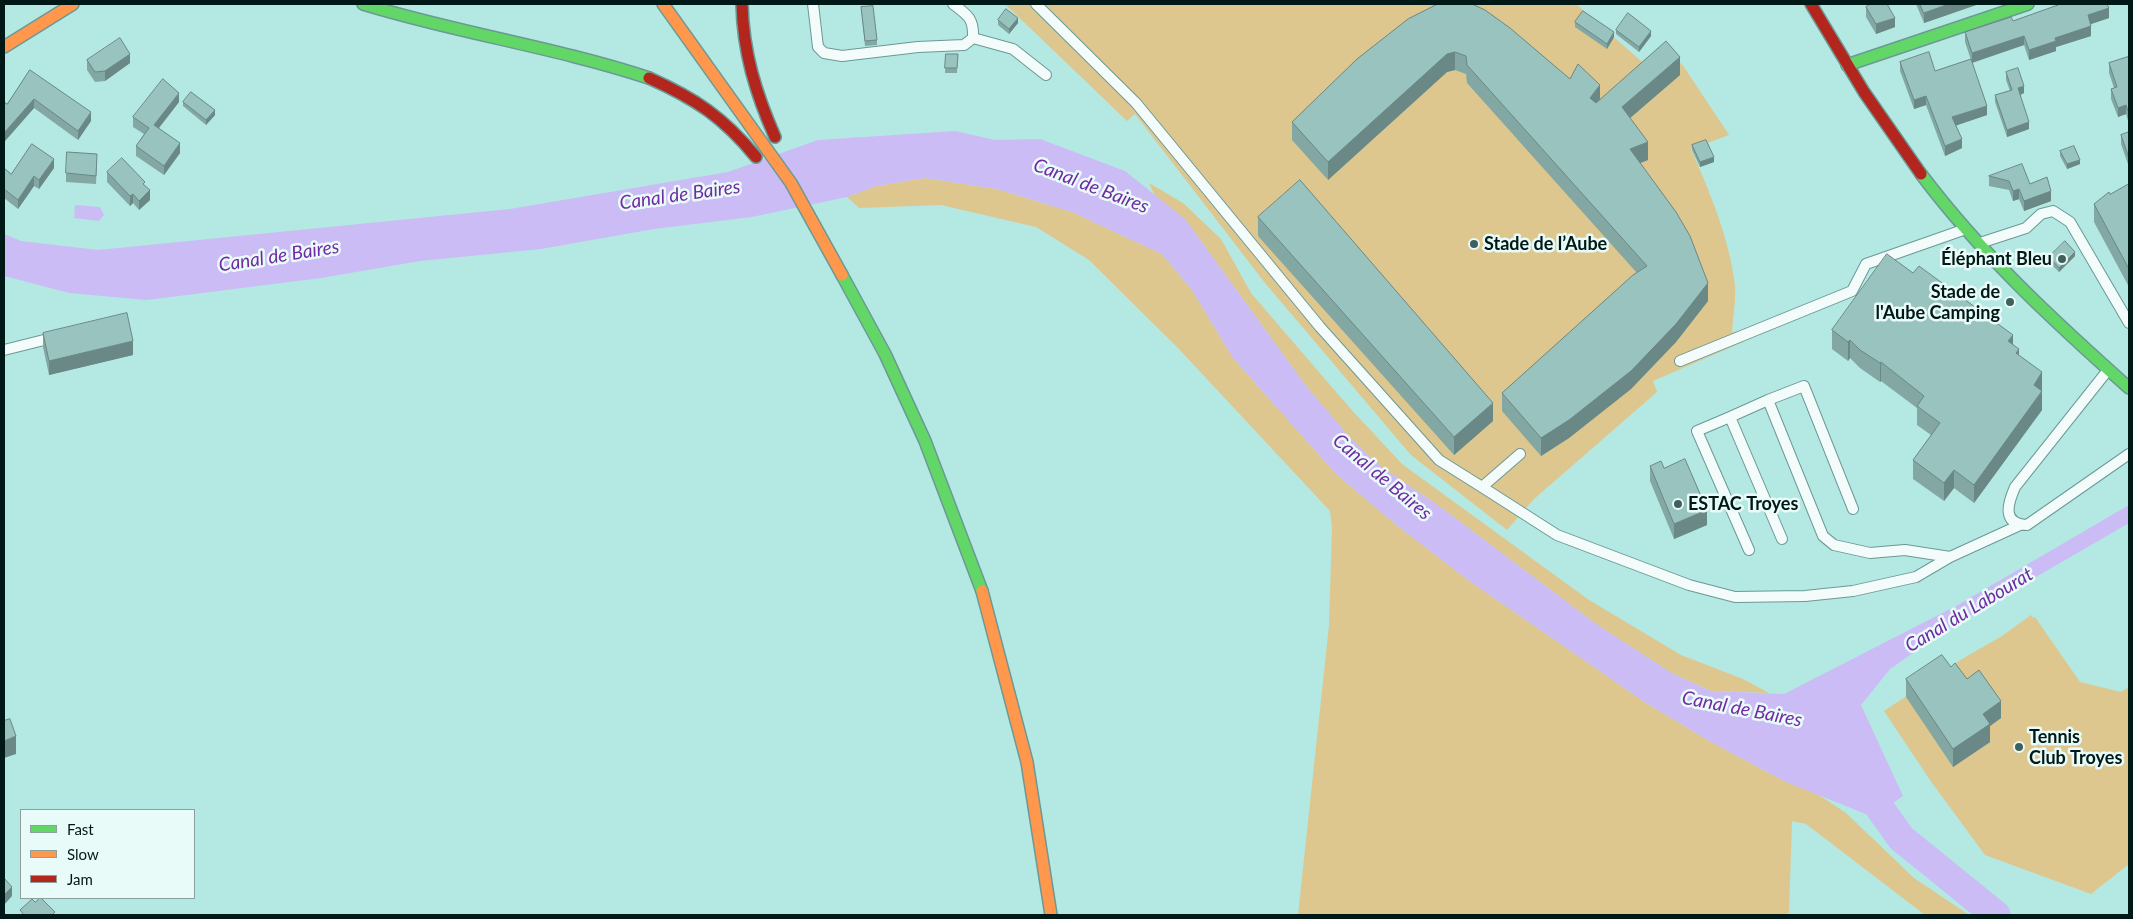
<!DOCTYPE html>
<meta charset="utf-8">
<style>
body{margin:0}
#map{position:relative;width:2133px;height:919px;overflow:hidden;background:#b4e8e2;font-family:Lato,sans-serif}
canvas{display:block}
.frame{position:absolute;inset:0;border:5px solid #001916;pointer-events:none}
.legend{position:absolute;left:20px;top:809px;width:175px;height:90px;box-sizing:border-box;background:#e9fbf9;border:1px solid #8ca19e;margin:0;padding:6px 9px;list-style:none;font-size:15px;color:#001916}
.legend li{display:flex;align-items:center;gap:10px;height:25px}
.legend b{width:25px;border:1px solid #8ca19e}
</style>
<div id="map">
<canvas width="2133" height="919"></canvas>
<div class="frame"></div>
<ul class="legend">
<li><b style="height:6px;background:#63d668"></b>Fast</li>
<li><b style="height:6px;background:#ff974d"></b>Slow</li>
<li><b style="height:6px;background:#b3261e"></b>Jam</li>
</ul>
</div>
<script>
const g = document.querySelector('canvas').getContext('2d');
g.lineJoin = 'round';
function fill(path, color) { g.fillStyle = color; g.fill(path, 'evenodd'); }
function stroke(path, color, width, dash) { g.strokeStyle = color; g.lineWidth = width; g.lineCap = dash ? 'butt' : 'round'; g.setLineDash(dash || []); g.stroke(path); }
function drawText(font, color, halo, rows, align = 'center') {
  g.font = font + ' Lato,sans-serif'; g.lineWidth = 5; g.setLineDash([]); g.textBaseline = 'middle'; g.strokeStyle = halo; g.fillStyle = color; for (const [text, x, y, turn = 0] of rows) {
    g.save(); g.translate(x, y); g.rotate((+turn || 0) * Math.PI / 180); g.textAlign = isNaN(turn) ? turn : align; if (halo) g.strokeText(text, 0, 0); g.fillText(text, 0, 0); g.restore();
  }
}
const green = new Path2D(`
 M1005,4H1576L1649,68L1668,50L1684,67L1729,135L1691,149C1710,193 1729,237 1735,285C1736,300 1733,317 1732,332L1739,331L1743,342L1653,381L1657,392L1534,499L1507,530L1411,455L1265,283L1135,114L1127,121Z
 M925,178L997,189L1072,212L1162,254L1192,290L1233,358L1336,474L1399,527L1468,580L1643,701L1711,742L1784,781L1819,795L1846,813L1914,878L1969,915H1925L1806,824L1792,821L1789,913L1783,915H1298L1329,625L1332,529L1330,511L1178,348L1089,260L1036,227L941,205L859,208L847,197L876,186Z
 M1149,183L1183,203L1221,239L1251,293L1349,407L1402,464L1589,600L1681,655L1743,679L1769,693L1711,691L1673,674L1596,624L1439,506L1380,466L1352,440L1306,386L1185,219L1155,196Z
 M2031,615L2033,618L2035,617L2080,682L2121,692L2129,687V864L2091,894L1985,855L1932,783L1884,711L1962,659L2002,636Z`);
const water = new Path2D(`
 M955,131L995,140L1040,139L1125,171L1185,219L1306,386L1352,440L1380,466L1439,506L1596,624L1673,674L1711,691L1784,694L1956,606L2129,505V523L1953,625L1890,669L1861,705L1903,796L1873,817L1784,781L1711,742L1643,701L1468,580L1399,527L1336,474L1233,358L1192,290L1162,254L1072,212L997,189L925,178L876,186L847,197L752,217L654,229L541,249L420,261L321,278L147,300L69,293L4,276V234L21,241L98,250L510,209L728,172L818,140Z
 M75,205L100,207L104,215L99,221L74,218Z`);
const river = new Path2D(`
 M1859,779L1901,838L1996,915`);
const lane = new Path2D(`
 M813,4L818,47L824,53L842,56L918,47L964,45L973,38C974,19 968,15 953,4
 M1036,4L1136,103L1320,327L1439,460L1482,487
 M973,38L1013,49L1046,75
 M1980,243L2026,228L2041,214L2053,211L2070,222L2129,323
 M4,350L56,337
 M1680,361L1852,291L1866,264L1963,230
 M2108,370L2015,487C2008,503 2001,524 2027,525L2129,454
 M1768,400L1730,417L1782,539
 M1730,417L1697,431L1749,550
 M1520,454L1482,487L1557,535L1689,585L1735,597L1805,596L1853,591L1916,577L1950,557L2020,525
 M1853,509L1804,386L1768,400L1823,536L1834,545L1870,553L1905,550L1950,557`);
const fast = new Path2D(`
 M363,4C457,33 555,47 649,78
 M1847,65L2028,4
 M1921,174C1981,254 2055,322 2129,388
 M842,275L885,354L925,441L982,591`);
const slow = new Path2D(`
 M663,4L791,183L842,275
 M4,47L73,4
 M982,591L1027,762L1051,915`);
const jam = new Path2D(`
 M742,4C743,52 756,94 775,137
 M1811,4L1864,92L1921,174
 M649,78C696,99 723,117 756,157`);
const wall = new Path2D(`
 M1916,4H1979L1924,23Z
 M2057,4H2107L2109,18L2091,24V36L2056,47V51L2029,60L2024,45L1972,62L1987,115L1956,125L1962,148L1945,156L1926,105L1914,109L1900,71V62L1935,71L1971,60L1965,42V32L2013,21L2057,6Z
 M861,7L877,40V45L865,46Z
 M1866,7L1895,27L1876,34L1866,17Z
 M1408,19L1570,79L1600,99L1680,75L1630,118L1648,160L1640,163L1708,301L1676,342L1631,389L1569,438L1541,456L1502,411V393L1637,273L1467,83L1466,74L1455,70L1447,72L1328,180L1292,140V122Z
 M998,20L1018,23L1009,34L998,25Z
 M1575,22L1614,37L1607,49L1575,27Z
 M1616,30L1651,36L1639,52L1616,34Z
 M946,54H958L957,73H945Z
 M2128,57V121L2126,114L2118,117L2111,99V89L2114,88L2109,73V63Z
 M87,60L130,63L105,81L95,82L87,70Z
 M30,70L91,121L78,140L34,108L5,141L4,140V102L7,104Z
 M2006,72L2024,93L2020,95L2029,129L2007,137L1995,102V95L2010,91L2006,80Z
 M179,102L159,128L180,153L164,175L136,156V146L144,134L133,127V117Z
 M183,102L215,115L206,125L183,106Z
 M2129,132V167L2121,144V135Z
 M1692,145L1714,162L1700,167L1692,150Z
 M2060,151L2080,164L2067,169L2060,156Z
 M97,162L96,184L66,182V173Z
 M4,168L11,174L54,168L39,189L34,186L18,209L4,198Z
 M107,172L145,186L150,200L139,210L133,203L130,206L107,182Z
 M1989,176L2030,184L2051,201L2024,211L2019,199L2013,201L2009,190L1989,186Z
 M2129,184V287L2094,222V204Z
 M1258,217L1493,421L1454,455L1258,236Z
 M2075,256L2059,272L2049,262V257Z
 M1832,330L2013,344L2019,356L2042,372V410L1974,503L1954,488L1944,501L1913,479V460L1931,435L1917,425V408L1881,381L1880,382L1860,368L1850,358L1848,361L1832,349Z
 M43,333L133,355L49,375L43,347Z
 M1650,466L1664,468L1707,525L1674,539L1650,481Z
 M1951,667L1967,679L2001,718L1990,726V742L1953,767L1906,697V679Z`);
const shadedWall = new Path2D(`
 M1949,4H1979L1924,23V13Z
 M2109,8V18L2088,25V15Z
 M1018,18V23L1009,34V29Z
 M1895,18V27L1876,34V24Z
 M2091,26V36L2056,47V51L2029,60V50L2055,38Z
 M1651,31V36L1639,52V47Z
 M1614,32V37L1607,49V44Z
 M2024,36V45L1972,63V53Z
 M1455,52V70L1447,72L1328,180V162L1447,54Z
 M130,54V63L105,81V71Z
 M1680,57V75L1622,125V107Z
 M1600,85V103L1590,116V98Z
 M2024,86V93L2018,96V88Z
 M179,93V102L154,134V125Z
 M1926,96V105L1914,109V100Z
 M34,99V108L5,141V132Z
 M2126,105V114L2118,117V108Z
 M1987,106V115L1952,127V117Z
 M215,110V115L206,125V120Z
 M2128,111H2129V120L2128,121Z
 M91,112V121L78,140V131Z
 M2029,122V129L2007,137V130Z
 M1962,139V148L1945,156V146Z
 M1648,142V160L1630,167V149Z
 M180,143V153L164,175V166Z
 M1714,157V162L1700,167V162Z
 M54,159V168L39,189V180Z
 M2080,160V164L2067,169V164Z
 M34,176V186L18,209V200Z
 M2019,189V199L2013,201V191Z
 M150,190V200L139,210V201Z
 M2051,191V201L2024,211V201Z
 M133,194V203L130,206V196Z
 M2075,252V256L2059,272V268Z
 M1708,283V301L1676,342L1631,389L1569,438L1541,456V438Z
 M2013,335V353L2008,341Z
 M1850,340V358L1848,361V342Z
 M133,341V355L49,375V361Z
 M2019,349V367L2016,353Z
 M1881,362V381L1880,382V363Z
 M2042,372V410L1974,503V485Z
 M1493,403V421L1454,455V437Z
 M1954,470V488L1944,501V483Z
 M1707,510V525L1674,539V524Z
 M2001,701V718L1990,726V742L1953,767V749L1983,714Z
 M16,736V754L4,758V741Z
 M12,887V896L4,905V895Z`);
const building = new Path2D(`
 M1438,4H1472L1485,10L1510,28L1570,79L1578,64L1600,85L1590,98L1596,103L1666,41L1680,57L1622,107L1648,142L1630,149L1676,212L1690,236L1708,283L1676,324L1631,371L1569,420L1541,438L1502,393L1633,275L1647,266L1467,65L1466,56L1455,52L1447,54L1328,162L1292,122L1357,59L1408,19Z
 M1871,4H1887L1895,18L1876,24L1866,7Z
 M1920,4H1949L1924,13Z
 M2058,4H2107L2109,8L2088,15L2091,26L2055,38L2056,41L2029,50L2024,36L1972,53L1965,32L2011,17L2013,21L2058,5Z
 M873,6L877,40L865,41L861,7Z
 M1006,9L1018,18L1009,29L998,20Z
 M1583,11L1614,32L1607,44L1575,22Z
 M1628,13L1651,31L1639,47L1616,30Z
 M120,38L130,54L105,71L95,72L87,60Z
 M1929,52L1935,71L1971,59L1987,106L1952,117L1962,139L1945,146L1926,96L1914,100L1900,62Z
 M946,54H958L957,68H945Z
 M2128,57L2129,60V111H2128L2126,105L2118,108L2111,89L2117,87L2109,63Z
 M2018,68L2024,86L2018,88L2029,122L2007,130L1995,95L2012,90L2006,72Z
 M30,70L91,112L78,131L34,99L5,132L4,131V102L7,104Z
 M163,79L179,93L154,125L180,143L164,166L136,146L149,128L133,117Z
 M191,92L215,110L206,120L183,102Z
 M2129,132V158L2121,135Z
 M1706,140L1714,157L1700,162L1692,145Z
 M32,144L54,159L39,180L34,176L18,200L4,189V168L11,174Z
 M2074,146L2080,160L2067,164L2060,151Z
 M67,152L97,154L96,176L66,173Z
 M122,158L145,182L143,184L150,190L139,201L133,194L130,196L107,172Z
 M2022,164L2030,184L2047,177L2051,191L2024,201L2019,189L2013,191L2009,181L1989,176Z
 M1300,180L1493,403L1454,437L1258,217Z
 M2129,184V269L2094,204L2109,192L2110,194Z
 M2065,241L2075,252L2059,268L2049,257Z
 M1887,254L1913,273L1919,266L2013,335L2008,341L2019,349L2016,353L2042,372L2034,385L2042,391L1974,485L1954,470L1944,483L1913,460L1940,423L1917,406L1924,396L1881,362L1880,363L1860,350L1850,340L1848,342L1832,330Z
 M127,313L133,341L49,361L43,333Z
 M1685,459L1707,510L1674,524L1650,466L1661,461L1664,468Z
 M1942,655L1951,667L1955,663L1967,679L1979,670L2001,701L1983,714L1990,724L1953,749L1906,679Z
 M10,719L16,736L4,741V721Z
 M4,878L12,887L4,895Z
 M40,898H41L55,912L52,915H24L20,910L32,899L35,902Z`);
const markers = [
 [1474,244,5,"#3f615d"],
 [2062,259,5,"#3f615d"],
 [2010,302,5,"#3f615d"],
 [1678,504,5,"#3f615d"],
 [2019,747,5,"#3f615d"]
];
const poiNames = [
 ["Stade de l’Aube",1484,244],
 ["Éléphant Bleu",2052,259,"right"],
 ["Stade de",2000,292,"right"],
 ["l'Aube Camping",2000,313,"right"],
 ["ESTAC Troyes",1688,504],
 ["Tennis",2029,737],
 ["Club Troyes",2029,758]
];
const waterNames = [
 ["Canal de Baires",1091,186,21],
 ["Canal de Baires",680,195,-8],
 ["Canal de Baires",279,256,-9],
 ["Canal de Baires",1382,477,40],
 ["Canal du Labourat",1969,610,-31],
 ["Canal de Baires",1742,709,11]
];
fill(green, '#ddc78f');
fill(water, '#cbbcf6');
stroke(river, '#cbbcf6', 29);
stroke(lane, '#6b9995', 12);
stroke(fast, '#6b9995', 14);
stroke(slow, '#6b9995', 14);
stroke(jam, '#6b9995', 14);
stroke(lane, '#f4fcfb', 10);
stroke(fast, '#63d668', 11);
stroke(slow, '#ff974d', 11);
stroke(jam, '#b3261e', 11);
fill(wall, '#83a8a3');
fill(shadedWall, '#6a8885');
fill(building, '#98c3be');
stroke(building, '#6a8885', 1);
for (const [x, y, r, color] of markers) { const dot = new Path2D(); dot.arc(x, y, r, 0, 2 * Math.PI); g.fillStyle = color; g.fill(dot); stroke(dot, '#e9fbf9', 2); }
drawText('bold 18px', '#001916', '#e9fbf9', poiNames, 'left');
drawText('italic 19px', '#712aa3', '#e9fbf9', waterNames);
</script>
